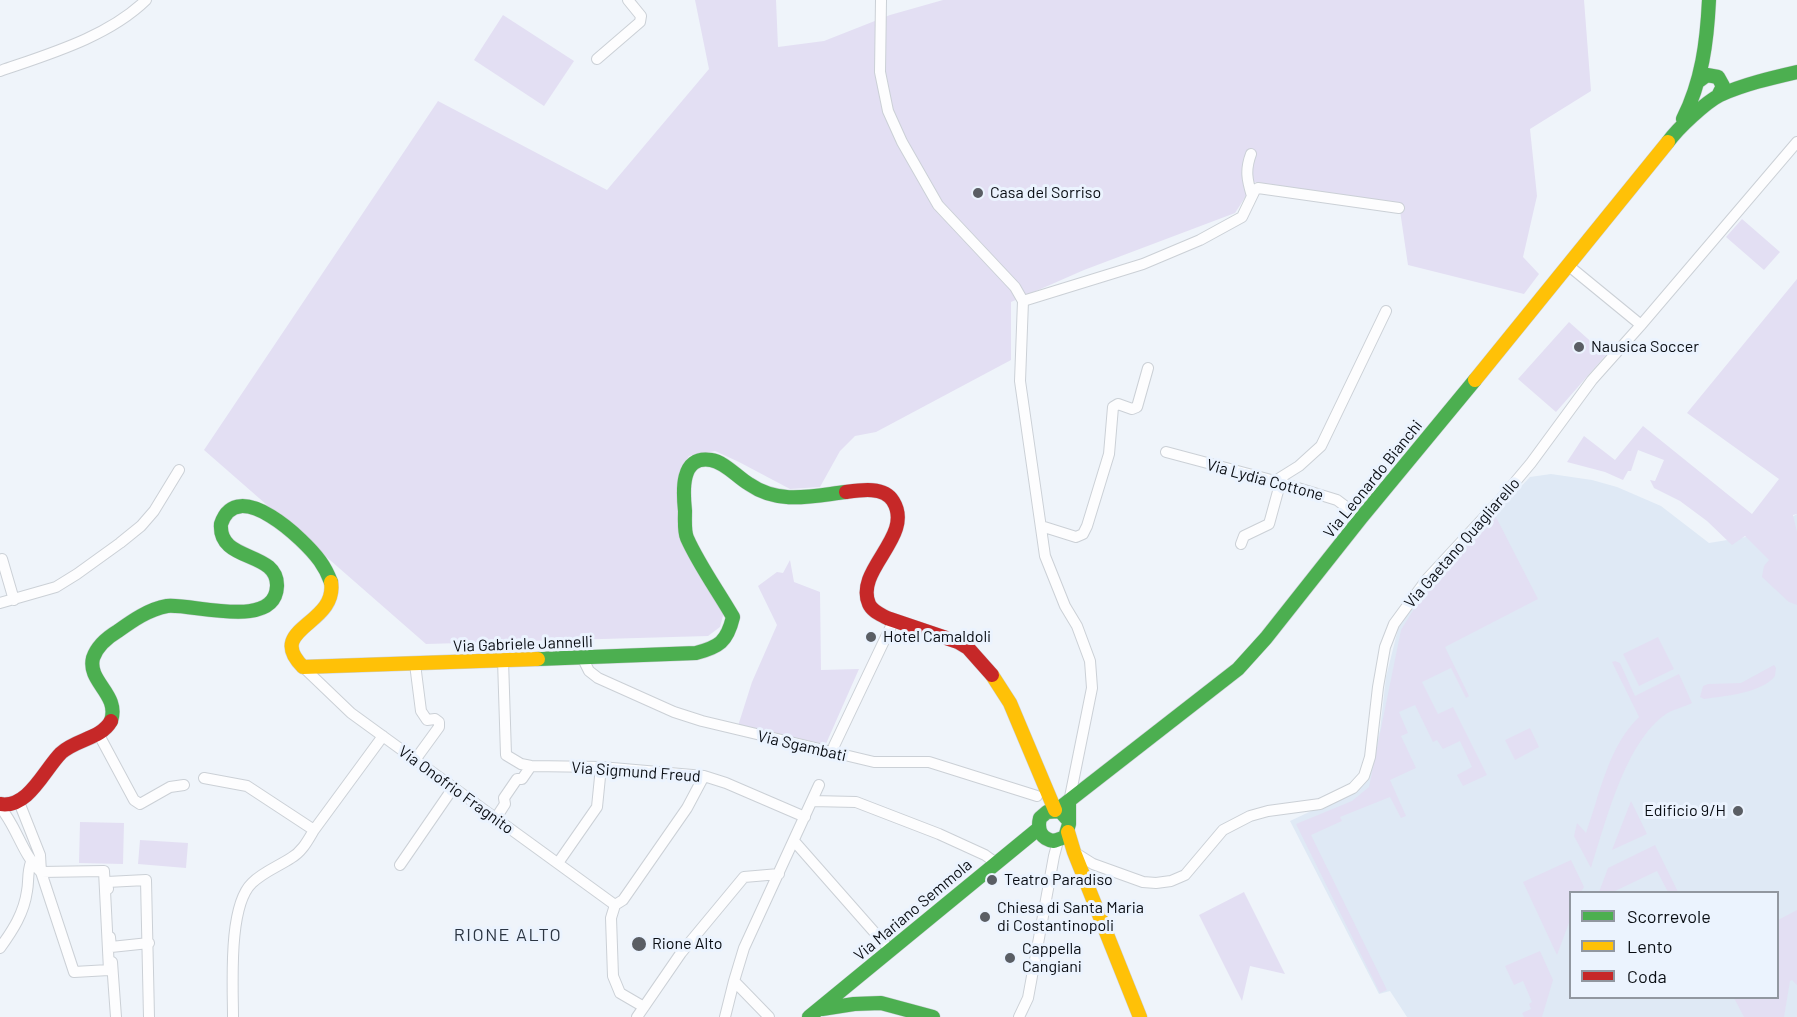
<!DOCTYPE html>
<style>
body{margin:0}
#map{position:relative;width:1797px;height:1017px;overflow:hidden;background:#eff4fa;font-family:Barlow,sans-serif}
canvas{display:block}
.legend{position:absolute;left:1569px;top:891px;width:210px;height:108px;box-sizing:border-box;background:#ebf3fe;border:2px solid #9197a0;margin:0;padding:8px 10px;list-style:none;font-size:18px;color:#090d13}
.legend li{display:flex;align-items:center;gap:12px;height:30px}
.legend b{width:30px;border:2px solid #9197a0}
</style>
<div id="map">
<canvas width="1797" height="1017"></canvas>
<ul class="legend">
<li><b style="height:8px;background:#4caf50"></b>Scorrevole</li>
<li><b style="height:8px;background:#ffc107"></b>Lento</li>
<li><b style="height:8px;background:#c62828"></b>Coda</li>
</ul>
</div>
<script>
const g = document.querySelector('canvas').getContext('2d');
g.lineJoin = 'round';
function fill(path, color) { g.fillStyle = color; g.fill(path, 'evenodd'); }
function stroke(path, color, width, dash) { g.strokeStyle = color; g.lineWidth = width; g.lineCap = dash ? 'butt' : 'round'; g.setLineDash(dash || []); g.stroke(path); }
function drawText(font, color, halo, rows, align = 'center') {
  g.font = font + ' Barlow,sans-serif'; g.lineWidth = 6; g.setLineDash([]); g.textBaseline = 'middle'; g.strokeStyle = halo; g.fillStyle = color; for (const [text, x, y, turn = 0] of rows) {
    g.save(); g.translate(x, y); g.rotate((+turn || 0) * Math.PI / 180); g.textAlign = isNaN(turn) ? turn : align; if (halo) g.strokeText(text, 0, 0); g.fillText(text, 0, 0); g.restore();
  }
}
const built = new Path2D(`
 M1551,474L1592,480L1617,487L1661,506L1709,543L1764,534L1797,514V1017H1407L1390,991L1379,994L1290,821L1360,788L1368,776L1380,730L1386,677L1399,625L1433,578L1530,477ZM1570,892H1778V998H1570Z`);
const green = new Path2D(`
 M695,0H776L778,47L824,41L890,15L943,0H1584L1591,91L1530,129L1537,196L1523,257L1539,274L1524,294L1408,265L1399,204L1255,182L1235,213L1084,270L1011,302V360L876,432L855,436L840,451L820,487L790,489L739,462L715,451L689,456L679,474L680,536L724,612L720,627L708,636L426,644L204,450L438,101L607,190L709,69Z
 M503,15L574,61L544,106L474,60Z
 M1742,219L1780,252L1764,270L1726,237Z
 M1797,279V514L1793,515L1797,532V605L1789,602L1762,577L1764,566L1769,560L1745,536L1732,545L1707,521L1680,501L1654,488L1650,480L1655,481L1664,460L1638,450L1631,471H1628L1623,480L1605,472L1567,462L1584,436L1615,460L1643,426L1752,514L1779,479L1687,413Z
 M1569,322L1606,355L1556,412L1518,379Z
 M1496,517L1538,599L1445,647L1469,696L1466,698L1451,668L1422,682L1438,714L1453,707L1487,775L1463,786L1457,775L1472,767L1460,741L1443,749L1437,740L1433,742L1415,705L1399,712L1408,733L1401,736L1416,768L1390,780L1406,816L1401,818L1390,797L1340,817L1342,821L1311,835L1387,990L1380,993L1296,824L1352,801L1369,787L1401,630L1433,578Z
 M790,560L794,582L820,592L821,670L859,669L825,746L738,726L752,682L777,625L758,586L777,572L783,573Z
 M1658,637L1674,669L1639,686L1623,654Z
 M1615,661L1620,663L1635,696L1679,674L1692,703C1684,707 1674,709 1666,714C1625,742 1606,822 1591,868L1574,836L1577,823L1586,833C1600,794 1608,747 1639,717L1612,662Z
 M1774,665L1776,668L1775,676C1762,693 1725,696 1704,699L1700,697L1703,686L1708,684L1741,683Z
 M1530,728L1539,747L1515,760L1505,740Z
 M1631,801L1647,834L1612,850Z
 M80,822L124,823L123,864L79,863Z
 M140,840L188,843L186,868L138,864Z
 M1655,845L1678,892H1668L1657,871L1613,892H1599L1608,868Z
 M1571,860L1584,887L1581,892H1570V920L1557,955L1523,882Z
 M1244,892L1285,974L1250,966L1242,1001L1199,915Z
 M1797,910V985L1792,980L1790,981L1784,1017H1744L1734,998H1778V920Z
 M1540,951L1553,980L1542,1017H1524L1522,1013L1531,1009L1529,1004L1532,1002L1523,981L1514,985L1505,966Z`);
const street = new Path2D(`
 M881,0L880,72L888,111L902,142L938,205L1015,287L1023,301L1020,381L1045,556L1065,606L1077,626L1090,661L1092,688L1069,802
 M597,59L640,22L641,16L628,0
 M0,71C49,54 108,37 146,0
 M1251,154C1245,170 1247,180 1252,196
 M1569,266L1641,325
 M1023,301L1143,264L1200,240L1242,217L1255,190L1258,188L1399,208
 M1166,452L1275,481L1337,500L1361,518
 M1275,481L1299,466L1321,446L1386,311
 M1041,526L1076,537L1083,534L1087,526L1109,454L1113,407L1118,404L1132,409L1137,407L1148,368
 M1241,544L1244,536L1269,524L1280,484
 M2,559L14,600
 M0,603L56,587L77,574L120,543L141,526L154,511L179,470
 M583,659L589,671L598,678L674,712L702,721L874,762H929L1037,796
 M503,660L506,755L521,764L531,766L601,767L704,776L726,783L805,817
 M415,664L421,711L427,720L435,719L439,722V727L415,760
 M303,667L351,713L615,905
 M98,733L134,800L140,804L170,787L184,785
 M834,746L894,620
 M204,778L247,786L314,830L383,736
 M812,801L856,802L939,834L985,855L996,863
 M0,807C17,827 22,854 41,872L104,871L109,970L74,972L41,872L40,855L19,802
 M496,818L505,804L504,798L517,779H522L531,766
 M794,841L890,950
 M1074,852L1093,864L1143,882L1156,883L1171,881L1185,875L1223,830L1250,816L1268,811L1320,804L1353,788L1364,776L1370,757L1378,687L1385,647L1394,624L1427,579L1500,500L1531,463L1592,380L1641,325L1797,142
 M558,863L597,807L601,767
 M400,865L453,788
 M108,889L107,882L146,880L149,1017
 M110,937L111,947L149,943
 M0,948C13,930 24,913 27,891C29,881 27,873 31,862
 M112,962L116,1017
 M734,981L769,1017
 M644,1007L620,993L613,976L611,918L615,905L623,900L687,808L704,776
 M233,1017C233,984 228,906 252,883C263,872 279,866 291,858C302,852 308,840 314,830
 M637,1017L681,953L744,877L779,874
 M725,1017L734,981L744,948L819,785
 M1019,1017L1028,998L1054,856L1058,841`);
const fast = new Path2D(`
 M1699,81L1707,75L1718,77L1723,86L1718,96
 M1683,119C1702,81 1707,42 1709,0
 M1668,142C1678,128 1706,102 1720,95C1745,84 1771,78 1797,72
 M538,659L696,653C719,647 727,642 733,617C718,591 699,565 687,538C684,531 685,519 685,511C683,492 680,455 711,460C725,462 737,477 749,484C779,505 812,496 846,492
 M111,721C120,694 87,682 93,658C97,646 108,637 118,631C132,621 149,609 167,606C192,603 275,631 277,586C278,550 218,563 221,524C237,475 305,540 320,561C325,568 328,574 331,582
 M1069,802V824L1065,837L1054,841C1041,839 1037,830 1040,818L1047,812L1060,811L1069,821
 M1057,810L1238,669L1266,638L1361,518L1475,380
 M822,1009L854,1004L881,1003L933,1017
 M809,1017L1038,829`);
const slow = new Path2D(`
 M1475,380L1668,142
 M331,582C338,625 264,628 303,667L538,659
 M992,675L1010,703L1055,810
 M1068,832L1074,852L1140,1017`);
const jam = new Path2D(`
 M846,492C860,490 884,486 893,501C915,536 854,570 869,604C872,611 880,614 887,618L958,642L968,648L992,675
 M0,804C28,809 44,770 61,753C76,739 101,739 111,721`);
const markers = [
 [978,193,6,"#5a5e64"],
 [1579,347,6,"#5a5e64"],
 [871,637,6,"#5a5e64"],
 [1738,811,6,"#5a5e64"],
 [992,880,6,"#5a5e64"],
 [985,917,6,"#5a5e64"],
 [639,944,8,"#5a5e64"],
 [1010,958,6,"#5a5e64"]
];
const poiNames = [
 ["Casa del Sorriso",990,193],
 ["Nausica Soccer",1591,347],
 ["Hotel Camaldoli",883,637],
 ["Edificio 9/H",1726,811,"right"],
 ["Teatro Paradiso",1004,880],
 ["Chiesa di Santa Maria",997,908],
 ["di Costantinopoli",997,926],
 ["Rione Alto",652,944],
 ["Cappella",1022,949],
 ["Cangiani",1022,967]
];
const streetNames = [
 ["Via Leonardo Bianchi",1373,479,-51],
 ["Via Lydia Cottone",1265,480,15],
 ["Via Gaetano Quagliarello",1462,543,-49],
 ["Via Gabriele Jannelli",523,644,-2],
 ["Via Sgambati",802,746,13],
 ["Via Sigmund Freud",636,772,4],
 ["Via Onofrio Fragnito",456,790,36],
 ["Via Mariano Semmola",913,910,-40]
];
const neighbourhoodNames = [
 ["RIONE ALTO",508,935]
];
fill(built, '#dfe9f5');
fill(green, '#e3dff3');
stroke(street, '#cbd0d6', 12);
stroke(fast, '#cbd0d6', 15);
stroke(slow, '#cbd0d6', 15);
stroke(jam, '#cbd0d6', 15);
stroke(street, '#fdfdfe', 10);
stroke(fast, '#4caf50', 14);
stroke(slow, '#ffc107', 14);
stroke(jam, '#c62828', 14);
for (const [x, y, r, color] of markers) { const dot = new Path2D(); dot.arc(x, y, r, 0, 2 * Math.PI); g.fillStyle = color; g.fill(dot); stroke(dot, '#ebf3fe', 2); }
drawText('16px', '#090d13', '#ebf3fe', poiNames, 'left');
drawText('16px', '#090d13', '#ebf3fe', streetNames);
g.letterSpacing = '1.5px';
drawText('18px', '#2b3542', '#ebf3fe', neighbourhoodNames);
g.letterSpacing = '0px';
</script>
